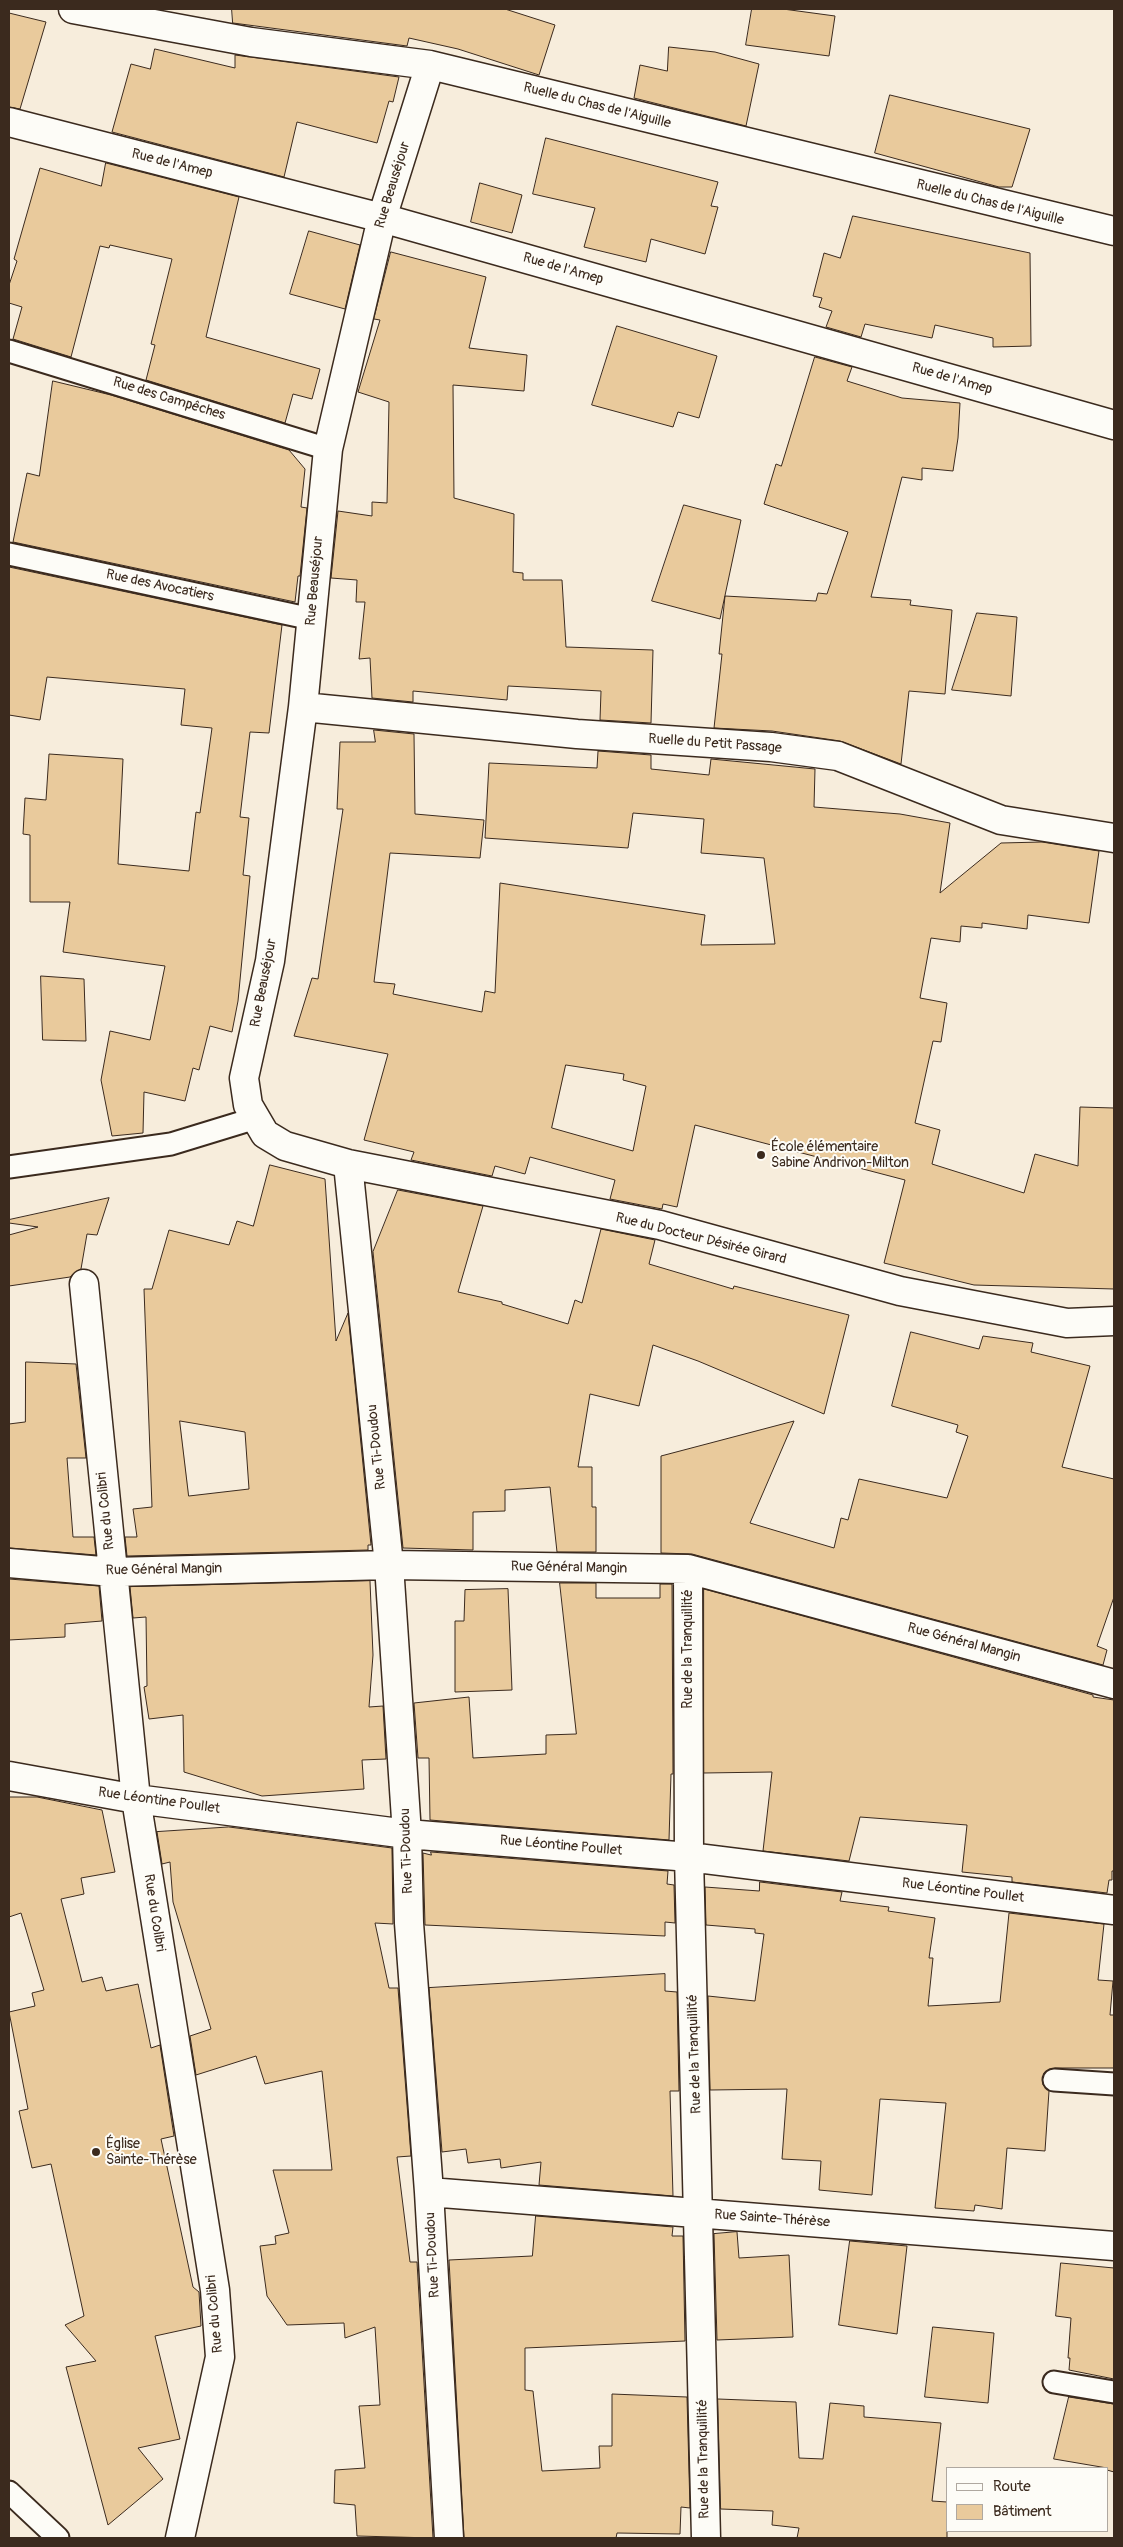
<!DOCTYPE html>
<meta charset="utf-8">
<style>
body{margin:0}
#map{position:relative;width:1123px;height:2547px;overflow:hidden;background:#f7eddc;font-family:Pangolin,sans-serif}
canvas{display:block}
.frame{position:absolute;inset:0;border:10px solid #3b2a1e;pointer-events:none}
.legend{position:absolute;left:946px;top:2467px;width:162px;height:65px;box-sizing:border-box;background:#fdfcf7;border:1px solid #afa8a0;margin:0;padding:6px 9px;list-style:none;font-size:15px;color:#3b2a1e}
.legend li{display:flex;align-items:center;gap:10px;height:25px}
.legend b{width:25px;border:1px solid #afa8a0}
</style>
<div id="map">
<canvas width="1123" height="2547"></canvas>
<div class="frame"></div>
<ul class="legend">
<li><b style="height:6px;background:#fdfcf7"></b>Route</li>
<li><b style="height:14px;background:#e9ca9c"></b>Bâtiment</li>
</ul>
</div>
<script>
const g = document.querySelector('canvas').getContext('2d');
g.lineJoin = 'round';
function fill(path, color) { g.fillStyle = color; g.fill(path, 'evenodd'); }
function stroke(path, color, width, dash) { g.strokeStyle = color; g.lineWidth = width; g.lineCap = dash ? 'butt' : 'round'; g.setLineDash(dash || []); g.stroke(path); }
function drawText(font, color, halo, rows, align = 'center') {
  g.font = font + ' Pangolin,sans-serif'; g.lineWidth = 4; g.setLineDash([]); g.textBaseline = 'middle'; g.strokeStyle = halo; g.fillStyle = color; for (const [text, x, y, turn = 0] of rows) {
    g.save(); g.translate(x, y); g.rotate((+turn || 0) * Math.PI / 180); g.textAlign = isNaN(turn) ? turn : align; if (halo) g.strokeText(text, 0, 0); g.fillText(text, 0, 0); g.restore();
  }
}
const building = new Path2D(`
 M232,9H505L555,25L539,75L458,49L409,38L407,46L233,23Z
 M752,9H783L835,16L829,56L746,45Z
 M9,13L46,22L20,109L9,107Z
 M669,47L715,52L759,64L746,126L634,98L640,65L667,71Z
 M155,49L235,68V55L399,77L393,102L389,101L377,143L297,122L284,177L112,132L131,64L150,69Z
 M890,95L1030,129L1012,187H999L875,153Z
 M546,138L718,182L711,206L718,207L705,254L651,239L646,262L584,247L595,208L533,194Z
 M106,163L239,197L206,337L320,369L312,399L293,394L285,423L146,380L155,345L151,344L172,259L110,245L109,248L100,246L71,357L13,339L22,307L9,303V285L17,261L14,259L40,168L101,186Z
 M480,183L522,195L512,233L471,222Z
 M853,216L1030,253L1031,346L993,347V338L935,325L932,338L865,324L861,337L826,327L832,311L819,307L822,298L813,296L824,253L840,258Z
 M309,231L360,245L345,309L290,294Z
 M391,252L486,277L469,348L527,355L524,391L453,385L454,498L514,514L513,572L523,573V580H562L566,647L653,650L651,723L600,720L601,691L508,686L507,700L413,691V702L372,698L370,658L359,659L365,602H356L357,580L331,578L338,511L372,516V502L387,503L389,402L358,392L380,320L374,319Z
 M617,326L717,356L699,418L678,412L673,427L592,405Z
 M815,357L852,367L847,381L902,398L960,403L958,438L953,471L922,468V480L902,477L871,597L911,600L910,605L952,610L945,694L909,691L901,764L840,741L772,731L714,728L722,654H719L725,596L816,601L818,593L827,594L848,532L764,504L776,464L781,466Z
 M53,381L111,395L289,450L305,469L301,507L307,508L300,576H298L295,602L13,542L27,473L39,476Z
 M684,505L741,520L720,619L652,601Z
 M9,567L282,625L269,733L250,732L240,817L249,818L243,875L250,876L238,1001L232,1032L210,1026L199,1070L193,1068L185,1101L144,1092L143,1133L112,1136L101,1080L110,1031L150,1040L165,966L63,952L70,902H30V835L23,834L25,798L46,800L49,754L123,759L118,864L189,871L196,812L200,813L212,728L181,725L185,689L47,677L40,720L9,715Z
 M977,613L1017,617L1011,696L952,690Z
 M374,730L414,734L415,814L484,820L480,858L390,853L374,982L395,984L393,994L482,1012L485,991L495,993L500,883L705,915L701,945L775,944L764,858L701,853L704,819L633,813L628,848L485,838L489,763L597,768L598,751L651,755V769L709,775L711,759L815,769L814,807L900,814L950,823L940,893L1001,843L1042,842L1099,851L1089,923L1028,915L1027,929L982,923V928L961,926L960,942L931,938L920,998L947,1003L941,1042L933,1041L915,1123L940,1130L932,1164L1024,1193L1035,1154L1078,1166L1080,1107L1114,1108V1289L974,1285L884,1263L905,1180L695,1125L677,1207L663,1204L662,1209L610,1199L615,1180L530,1157L525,1174L495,1166L492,1176L411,1160L414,1152L364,1140L388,1054L294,1036L312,978L318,979L343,809H337L340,742H375ZM566,1065L624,1074L623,1080L646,1086L633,1151L552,1128Z
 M41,976L84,979L86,1041L43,1040Z
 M270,1165L325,1179L336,1341L348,1313L371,1545H368V1550L127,1556L125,1537H137L133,1509L152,1507L144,1289H152L169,1230L229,1245L237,1221L253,1226ZM180,1421L245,1432L249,1489L189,1496Z
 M398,1190L483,1206L458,1292L502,1302V1304L568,1324L575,1300L582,1303L601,1229L655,1240L649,1264L733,1289L734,1286L849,1315L824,1414L698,1361L653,1345L639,1406L590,1394L578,1467H592V1507H596V1552H557L550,1487L505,1490V1511L473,1512V1550L403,1548L373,1252Z
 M109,1198L97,1235L87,1234L81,1269L70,1277L9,1286V1235L38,1227L9,1223V1220Z
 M911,1332L979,1349L983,1336L1033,1343L1031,1352L1090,1366L1062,1467L1114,1479V1597L1097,1646L1107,1650L1103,1665L692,1554L661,1553V1456L794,1421L750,1523L834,1548L841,1518L848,1520L859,1479L947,1498L968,1436L956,1432L958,1425L892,1406Z
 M26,1362L76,1364L86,1458H67L73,1537H94L96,1555L9,1548V1424L25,1422Z
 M9,1579L99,1586L102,1621L65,1624V1637L9,1640Z
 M370,1581L373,1655L369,1707L383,1706L386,1759L362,1760L364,1789L262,1796L184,1772L183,1715L149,1719L144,1687L147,1686L146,1617L133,1618L130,1587Z
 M560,1583H596V1598H660V1584H672L673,1774H671L669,1840L430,1820L429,1758H418L414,1703L469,1697L473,1758L546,1754V1735L576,1734Z
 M508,1589L512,1690L455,1692V1621H464L465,1590Z
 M704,1589L1093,1695V1697L1114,1700V1871H1112V1880H1109L1107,1893L1012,1882V1877L962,1872L967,1825L860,1817L849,1861L763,1851L772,1772L704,1773Z
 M9,1797H37L102,1810L115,1872L81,1878L84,1894L61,1899L82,1982L102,1977L106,1991L138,1984L151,2048L160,2045L174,2136L161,2139L193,2287L199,2292L201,2326L155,2336L180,2439L138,2448L163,2479L108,2525L66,2367L96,2361L65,2325L84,2316L51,2164L32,2168L19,2111L28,2109L9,2012L35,2006L32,1993L44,1990L21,1913L9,1917Z
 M229,1827L392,1848L393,1924L375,1923L389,1988H398L411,2156L397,2157L410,2262H417L433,2538L357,2536L355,2505L334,2503L335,2470L365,2468L359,2406L380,2405L375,2327L345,2338L344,2323L287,2325L267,2296L260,2246L276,2244L275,2236L289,2233L273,2170H332L322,2071L265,2084L256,2056L196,2075L190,2036L211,2029L173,1902L170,1862L162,1864L157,1832Z
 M431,1852L668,1871L667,1884L674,1885L675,1923L665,1922V1936L425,1925L423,1853L431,1855Z
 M760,1882L842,1892L840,1901L889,1907L888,1911L935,1918L929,1958H933L928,2006L1000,2002L1009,1913L1104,1924L1098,1980L1113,1981L1110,2015H1114V2068H1055L1044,2073L1043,2085L1049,2091L1045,2151L1007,2148L1002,2209L975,2205L974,2211L935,2208L946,2103L880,2099L872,2195L819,2190L821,2161L782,2159L787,2089L710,2090L708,1996L755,2001L764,1934L755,1933V1929L706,1925L705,1887L759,1891Z
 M665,1974V1991L677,1992L679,2091H670L673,2196L539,2185L541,2162L501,2168L500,2159L468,2163L466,2149L442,2152L429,1988Z
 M536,2216L673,2227L672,2236H683L685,2341L525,2348V2390L533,2391L542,2471L600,2468L599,2446H612V2394L687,2397L690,2508L681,2507L680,2534L617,2533L616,2538H464L449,2260L532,2256Z
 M737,2232L739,2258L789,2255L793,2337L717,2340L714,2234Z
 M850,2241L907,2246L897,2334L839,2325Z
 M1061,2263L1114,2268V2379L1069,2370L1070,2358H1068L1071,2318L1056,2316Z
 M933,2327L994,2333L988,2403L925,2397Z
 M1069,2397L1114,2404V2472L1107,2470V2468L1054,2459Z
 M718,2399L796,2402L799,2458L823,2459L830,2403L864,2406V2417L941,2423L932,2501L947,2502V2538H797L799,2528L772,2525L773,2511L721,2509Z`);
const lane = new Path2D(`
 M9,351L328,449
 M9,554L312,619
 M9,1167L171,1144L256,1118
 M1054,2080L1114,2084
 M1054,2382L1114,2392
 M9,2492L58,2538`);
const street = new Path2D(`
 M73,9L251,42L430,65L1114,231
 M430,65L382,218L328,449L303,707L270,961L244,1078L248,1105L265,1134L285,1146L348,1164L660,1225L900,1291L1067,1323L1114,1321
 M9,122L382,218L1114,425
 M303,707L577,734L771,747L838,756L1001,820L1114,838
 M348,1164L389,1565L407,1834L409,1923L429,2192L449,2538
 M84,1284L136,1799L215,2290L220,2357L180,2538
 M9,1563L113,1572L389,1565L688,1569L1114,1684
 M688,1569L689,1857L706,2538
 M9,1776L136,1799L407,1834L689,1857L1114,1910
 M429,2192L1114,2246`);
const markers = [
 [761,1155,5,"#3b2a1e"],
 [96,2152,5,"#3b2a1e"]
];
const streetNames = [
 ["Ruelle du Chas de l'Aiguille",597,106,14],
 ["Rue de l'Amep",172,164,14],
 ["Rue Beauséjour",393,185,-73],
 ["Ruelle du Chas de l'Aiguille",990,203,14],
 ["Rue de l'Amep",563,269,16],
 ["Rue de l'Amep",952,379,16],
 ["Rue des Campêches",169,399,17],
 ["Rue Beauséjour",315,581,-85],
 ["Rue des Avocatiers",160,586,12],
 ["Ruelle du Petit Passage",715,744,4],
 ["Rue Beauséjour",264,983,-79],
 ["Rue du Docteur Désirée Girard",701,1239,14],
 ["Rue Ti-Doudou",377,1447,-96],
 ["Rue du Colibri",106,1511,-96],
 ["Rue Général Mangin",569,1568,1],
 ["Rue Général Mangin",164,1570,-1],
 ["Rue Général Mangin",964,1643,15],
 ["Rue de la Tranquillité",688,1649,-90],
 ["Rue Léontine Poullet",159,1801,8],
 ["Rue Léontine Poullet",561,1846,5],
 ["Rue Ti-Doudou",407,1851,-92],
 ["Rue Léontine Poullet",963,1891,7],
 ["Rue du Colibri",154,1913,81],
 ["Rue de la Tranquillité",695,2054,-92],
 ["Rue Sainte-Thérèse",772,2219,4],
 ["Rue Ti-Doudou",433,2255,-93],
 ["Rue du Colibri",215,2314,-95],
 ["Rue de la Tranquillité",704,2459,-91]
];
const poiNames = [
 ["École élémentaire",771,1147],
 ["Sabine Andrivon-Milton",771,1163],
 ["Église",106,2144],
 ["Sainte-Thérèse",106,2160]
];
fill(building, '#e9ca9c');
stroke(building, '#3b2a1e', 1);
stroke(lane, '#3b2a1e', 25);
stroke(street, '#3b2a1e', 31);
stroke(lane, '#fdfcf7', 21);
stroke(street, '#fdfcf7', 28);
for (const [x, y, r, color] of markers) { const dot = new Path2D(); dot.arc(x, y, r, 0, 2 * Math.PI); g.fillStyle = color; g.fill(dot); stroke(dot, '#fdfcf7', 2); }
drawText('14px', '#3b2a1e', '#fdfcf7', streetNames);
drawText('14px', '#3b2a1e', '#fdfcf7', poiNames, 'left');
</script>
